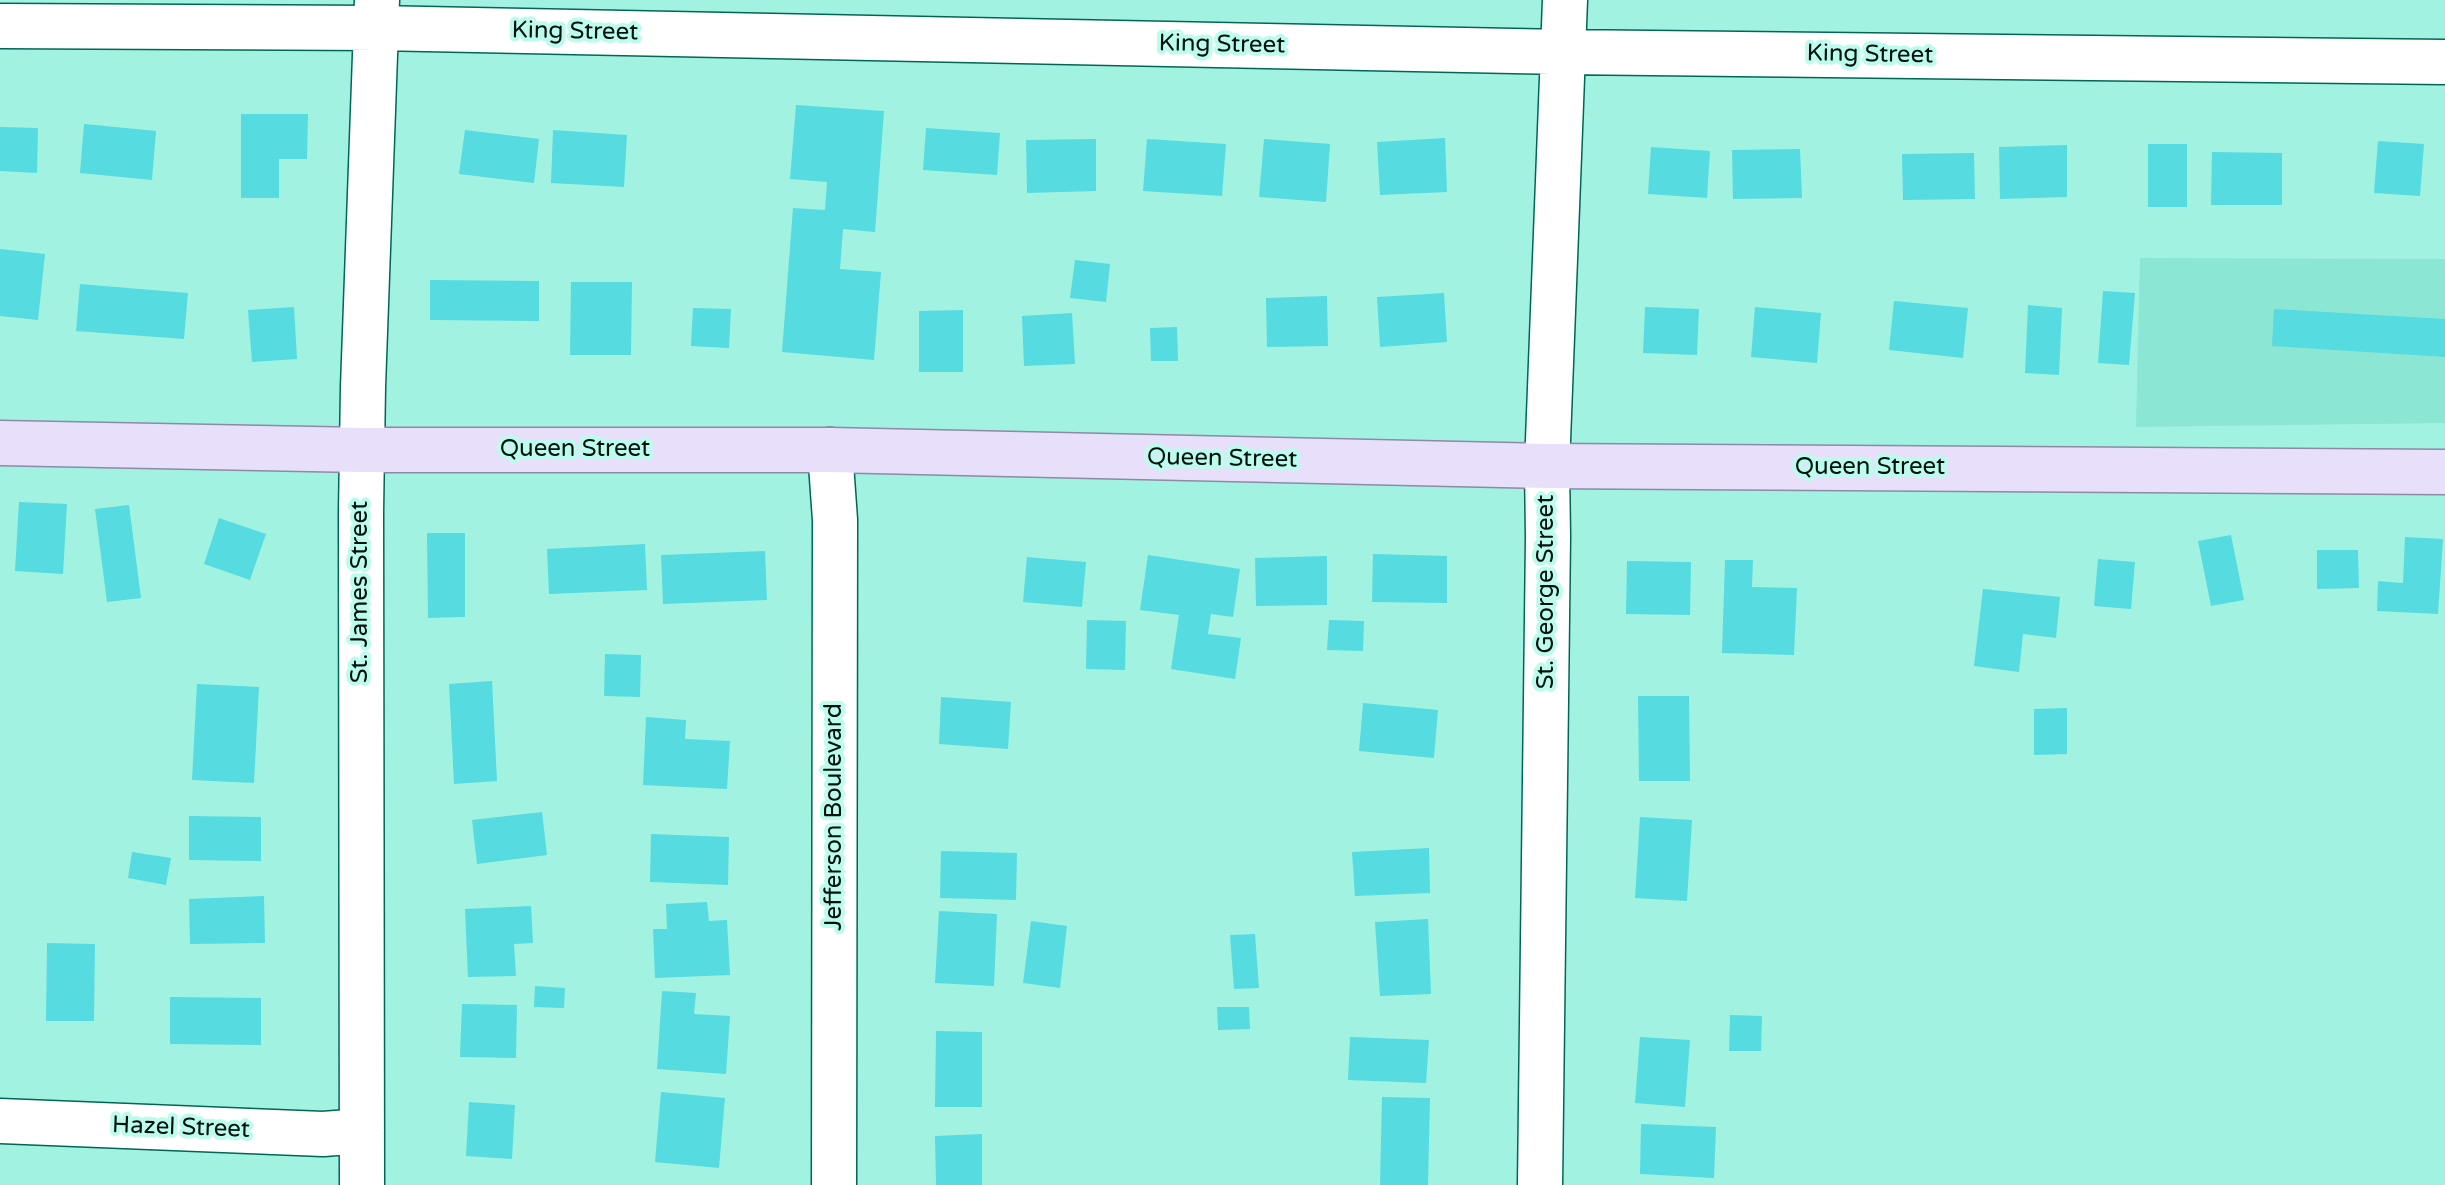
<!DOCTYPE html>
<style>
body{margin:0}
canvas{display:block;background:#a1f2e0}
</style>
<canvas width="2445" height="1185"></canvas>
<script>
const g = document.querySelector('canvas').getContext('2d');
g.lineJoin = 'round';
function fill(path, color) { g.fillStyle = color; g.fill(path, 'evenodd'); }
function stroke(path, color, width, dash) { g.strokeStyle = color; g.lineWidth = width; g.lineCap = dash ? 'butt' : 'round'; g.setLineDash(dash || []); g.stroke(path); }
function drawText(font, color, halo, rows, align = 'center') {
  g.font = font + ' "Varela Round",sans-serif'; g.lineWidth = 8; g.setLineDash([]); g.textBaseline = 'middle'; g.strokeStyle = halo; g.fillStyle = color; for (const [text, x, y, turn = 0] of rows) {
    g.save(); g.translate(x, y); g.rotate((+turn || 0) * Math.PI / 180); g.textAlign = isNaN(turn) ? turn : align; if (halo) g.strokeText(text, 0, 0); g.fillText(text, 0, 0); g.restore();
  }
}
const built = new Path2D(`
 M2140,258L2445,259V423L2136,427Z`);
const building = new Path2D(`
 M796,105L884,111L875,232L843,229L840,269L881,272L874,360L782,352L793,208L825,210L827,182L790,179Z
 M241,114H308L307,159H279V198H241Z
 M84,124L156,131L152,180L80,173Z
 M0,127L38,128L37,173L0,171Z
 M926,128L1000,133L997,175L923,170Z
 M465,130L539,139L534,183L459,174Z
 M553,130L627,135L624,187L551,183Z
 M1445,138L1447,192L1380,195L1377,142Z
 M1096,139V191L1027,193L1026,140Z
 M1147,139L1226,144L1222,196L1143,191Z
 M1264,139L1330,144L1326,202L1259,197Z
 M2378,141L2424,144L2420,196L2374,193Z
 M2148,144H2187V207H2148Z
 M2067,145V197L2000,199L1999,147Z
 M1651,147L1710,151L1707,198L1648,194Z
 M1800,149L1802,198L1733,199L1732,150Z
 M2212,152L2282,153V205H2211Z
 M1974,153L1975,199L1903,200L1902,154Z
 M0,249L45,254L38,320L0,316Z
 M1075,260L1110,264L1106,302L1070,298Z
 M430,280L539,281V321L430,320Z
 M571,282H632L631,355H570Z
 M80,284L188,293L184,339L76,331Z
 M2103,291L2135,293L2129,365L2098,363Z
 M1444,293L1447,342L1380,347L1377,297Z
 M1327,296L1328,346L1267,347L1266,298Z
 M1894,301L1968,308L1963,358L1889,350Z
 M2028,305L2062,308L2059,375L2025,373Z
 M294,307L297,359L252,362L248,310Z
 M1645,307L1699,309L1697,355L1643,353Z
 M1755,307L1821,313L1817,363L1751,357Z
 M693,308L731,309L729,348L691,346Z
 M2274,309L2445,319V357L2272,346Z
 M963,310V372H919V311Z
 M1072,313L1075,364L1024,366L1022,316Z
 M1177,327L1178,361H1151L1150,328Z
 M19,502L67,504L63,574L15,571Z
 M129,505L141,598L107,602L95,509Z
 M219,518L266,534L250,580L204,564Z
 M427,533H465V617L428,618Z
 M2231,535L2244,600L2211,606L2198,541Z
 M2405,537L2443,539L2438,614L2377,611L2378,581L2403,583Z
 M645,544L647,590L549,594L547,549Z
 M2317,550H2358L2359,588L2317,589Z
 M765,551L767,600L663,604L661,555Z
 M1373,554L1447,556V603L1372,602Z
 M1148,555L1240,569L1233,617L1211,614L1208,634L1241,638L1235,679L1171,669L1179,615L1140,610Z
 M1327,556V605L1256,606L1255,558Z
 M1027,557L1086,562L1082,607L1023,602Z
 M2098,559L2135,562L2131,609L2094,606Z
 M1725,560H1753L1752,587L1797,588L1794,655L1722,653Z
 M1627,561L1691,562L1690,615L1626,614Z
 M1983,589L2060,597L2056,638L2023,634L2019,672L1974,666Z
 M1087,620L1126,621L1125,670L1086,669Z
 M1329,620L1364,621L1363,651L1327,650Z
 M605,654L641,655L640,697L604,696Z
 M492,681L497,781L454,784L449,684Z
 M197,684L259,687L254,783L192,780Z
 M1638,696H1689L1690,781H1639Z
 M941,697L1011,702L1008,749L939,744Z
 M1363,703L1438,710L1434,758L1359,751Z
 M2067,708V754L2034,755V709Z
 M646,717L686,720L685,739L730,741L727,789L643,785Z
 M542,812L547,855L477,864L472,820Z
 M189,816L261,817V861L189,860Z
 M1640,817L1692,820L1687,901L1635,898Z
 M651,834L729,837L728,885L650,882Z
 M1429,848L1430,893L1355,896L1352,852Z
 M941,851L1017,853L1016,900L940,898Z
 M132,852L171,858L166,885L128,878Z
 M264,896L265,943L190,944L189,899Z
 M707,902L709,921L727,920L730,975L655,978L653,929H667L666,904Z
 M531,906L533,943L514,944L516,976L468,977L465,909Z
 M939,911L997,914L994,986L935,983Z
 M1428,919L1431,994L1380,996L1375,922Z
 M1031,921L1067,926L1060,988L1023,983Z
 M1255,934L1259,988L1234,989L1230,935Z
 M47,943L95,944L94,1021H46Z
 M535,986L565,988L564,1008L534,1007Z
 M662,991L696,993L694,1014L730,1016L726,1074L657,1069Z
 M170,997L261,998V1045L170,1044Z
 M462,1004L517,1005L516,1058L460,1057Z
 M1217,1007H1249L1250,1029L1218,1030Z
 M1730,1015L1762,1016L1761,1051H1729Z
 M936,1031L982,1032V1107H935Z
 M1350,1037L1429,1040L1426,1083L1348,1080Z
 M1640,1037L1690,1040L1685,1107L1635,1103Z
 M661,1092L725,1098L719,1168L655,1162Z
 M1382,1097L1430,1098L1428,1185H1380Z
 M469,1102L515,1105L512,1159L466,1156Z
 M1641,1124L1716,1127L1714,1178L1640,1174Z
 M982,1134V1185H936L935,1136Z`);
const minor = new Path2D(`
 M0,26L376,28L1563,52L2445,62
 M830,450L835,520L834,1185
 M0,1121L323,1134L362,1131
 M362,1185L361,512L363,387L377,0
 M1540,1185L1548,537L1547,466L1565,0`);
const major = new Path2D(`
 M0,443L362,450H830L1547,466L2445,472`);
const streetNames = [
 ["King Street",575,32,1],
 ["King Street",1222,45,1],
 ["King Street",1870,55,1],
 ["Queen Street",575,450],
 ["Queen Street",1222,459,1],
 ["Queen Street",1870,468],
 ["St. James Street",361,592,-90],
 ["St. George Street",1547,592,-90],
 ["Jefferson Boulevard",835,817,-90],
 ["Hazel Street",181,1128,2]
];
fill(built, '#8be7d3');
fill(building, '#56dbe1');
stroke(minor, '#016658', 47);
stroke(major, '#8d8aa6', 47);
stroke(minor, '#fff', 44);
stroke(major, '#e8e0fb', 44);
drawText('24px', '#00100c', '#bcfced', streetNames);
</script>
